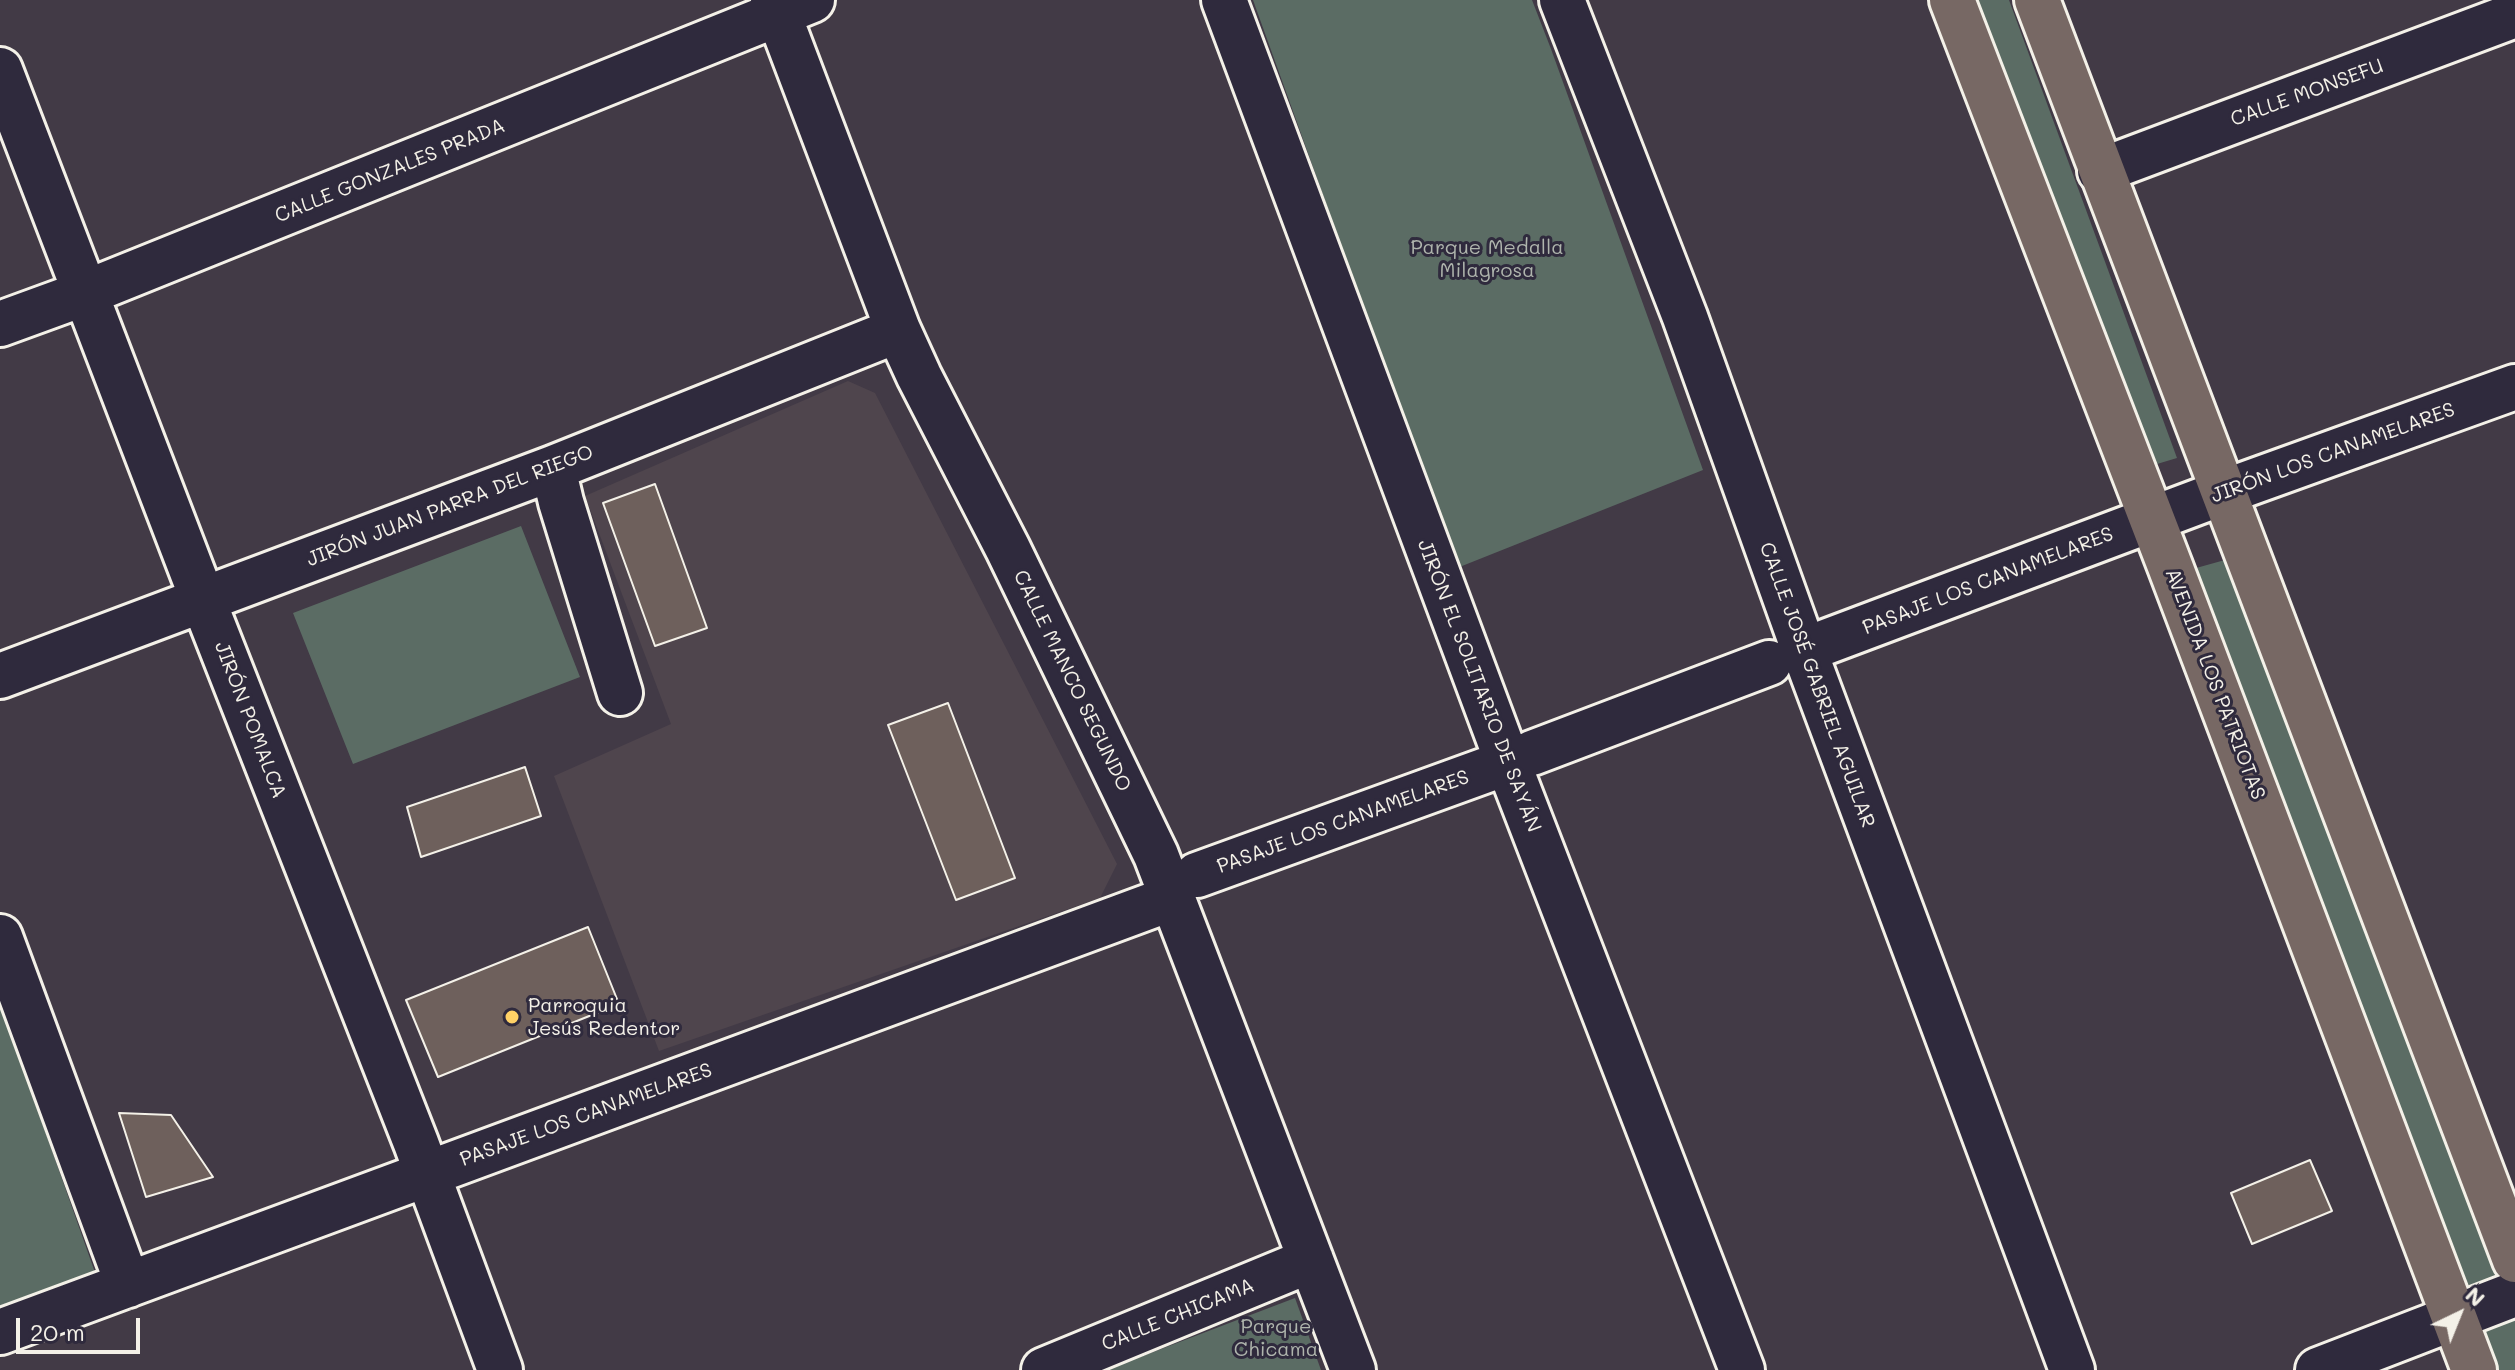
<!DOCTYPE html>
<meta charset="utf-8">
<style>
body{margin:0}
#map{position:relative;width:2515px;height:1370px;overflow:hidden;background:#423a46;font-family:Mali,sans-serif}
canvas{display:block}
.north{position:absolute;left:2419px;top:1274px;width:80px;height:80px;-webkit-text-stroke:6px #2f2a3d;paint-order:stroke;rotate:43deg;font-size:22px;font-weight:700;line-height:32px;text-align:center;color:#f4f1e8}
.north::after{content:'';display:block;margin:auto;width:28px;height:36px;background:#f4f1e8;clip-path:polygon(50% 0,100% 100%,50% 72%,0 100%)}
.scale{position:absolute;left:16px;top:1318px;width:124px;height:36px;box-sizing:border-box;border:4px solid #f4f1e8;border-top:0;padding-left:10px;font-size:24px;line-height:28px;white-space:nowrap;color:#f4f1e8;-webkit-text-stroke:6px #2f2a3d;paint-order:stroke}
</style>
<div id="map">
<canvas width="2515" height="1370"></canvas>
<div class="north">N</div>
<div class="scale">20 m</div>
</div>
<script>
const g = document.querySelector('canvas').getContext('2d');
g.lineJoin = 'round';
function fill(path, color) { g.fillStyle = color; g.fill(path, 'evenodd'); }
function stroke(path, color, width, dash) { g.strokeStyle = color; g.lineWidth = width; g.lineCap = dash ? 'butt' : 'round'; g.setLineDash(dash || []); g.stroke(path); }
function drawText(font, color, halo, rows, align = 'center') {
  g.font = font + ' Mali,sans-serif'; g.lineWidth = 6; g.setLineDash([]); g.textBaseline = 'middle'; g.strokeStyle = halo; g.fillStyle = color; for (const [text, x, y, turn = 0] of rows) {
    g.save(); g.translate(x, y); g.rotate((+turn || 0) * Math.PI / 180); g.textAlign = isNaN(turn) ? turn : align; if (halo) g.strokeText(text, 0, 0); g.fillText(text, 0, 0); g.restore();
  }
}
const built = new Path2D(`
 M848,381L875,393L1117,864L1100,898L659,1051L554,776L671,724L585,496Z`);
const green = new Path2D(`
 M1253,0H1532L1551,49L1703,470L1457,568Z
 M1966,0H2009L2177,458L2147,467Z
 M521,526L580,677L353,764L293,613Z
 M2232,558L2515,1298V1370H2493L2189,570Z
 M0,1003L98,1281L0,1315Z
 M1295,1298L1321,1370H1106Z`);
const building = new Path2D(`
 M655,484L707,628L655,646L603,503Z
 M948,703L1015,878L956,900L888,725Z
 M525,767L541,816L421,857L407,807Z
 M588,927L619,1004L438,1077L406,1000Z
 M119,1113L171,1115L213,1177L146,1197Z
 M2310,1160L2332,1211L2252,1244L2231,1193Z`);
const minor = new Path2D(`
 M773,0L898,330L919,376L1008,549L1156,855L1353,1370
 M1224,0L1508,763L1742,1370
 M1562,0L1685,317L1804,650L2072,1370
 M0,70L203,600L416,1143L500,1370
 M2100,171L2515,15
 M0,324L85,293L812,0
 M553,468L561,502L620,693
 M1823,643L2224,492L2515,387
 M0,676L553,468L898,330
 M1532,753L1769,663
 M1197,875L1489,769
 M0,937L128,1285
 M0,1332L1172,898
 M1044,1370L1311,1260
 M2318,1370L2515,1294`);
const major = new Path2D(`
 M1952,0L2170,566L2474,1370
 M2037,0L2515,1260`);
const markers = [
 [512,1017,8,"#ffd166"]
];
const streetNames = [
 ["CALLE MONSEFU",2307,93,-20],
 ["CALLE GONZALES PRADA",390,171,-22],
 ["JIRÓN LOS CANAMELARES",2333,453,-20],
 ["JIRÓN JUAN PARRA DEL RIEGO",450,506,-21],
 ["PASAJE LOS CANAMELARES",1988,581,-21],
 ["CALLE MANCO SEGUNDO",1072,681,64],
 ["AVENIDA LOS PATRIOTAS",2215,684,69],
 ["CALLE JOSÉ GABRIEL AGUILAR",1817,685,70],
 ["JIRÓN EL SOLITARIO DE SAYÁN",1479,686,69],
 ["JIRÓN POMALCA",250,720,69],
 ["PASAJE LOS CANAMELARES",1343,822,-20],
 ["PASAJE LOS CANAMELARES",586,1115,-20],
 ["CALLE CHICAMA",1178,1315,-22]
];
const parkNames = [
 ["Parque Medalla",1487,248],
 ["Milagrosa",1487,271],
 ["Parque",1276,1327],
 ["Chicama",1276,1350]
];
const poiNames = [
 ["Parroquia",528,1006],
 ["Jesús Redentor",528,1029]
];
fill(built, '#4f454d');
fill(green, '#5b6c64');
fill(building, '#6e605c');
stroke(building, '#f4f1e8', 2);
stroke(minor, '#f4f1e8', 50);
stroke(major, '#f4f1e8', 50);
stroke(minor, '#2f2a3d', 44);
stroke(major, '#776864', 44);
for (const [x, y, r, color] of markers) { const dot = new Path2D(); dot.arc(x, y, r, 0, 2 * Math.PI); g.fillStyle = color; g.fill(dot); stroke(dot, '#2f2a3d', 3); }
drawText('20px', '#f4f1e8', '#2f2a3d', streetNames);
drawText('20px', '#afb5ad', '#2f2a3d', parkNames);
drawText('20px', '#f4f1e8', '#2f2a3d', poiNames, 'left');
</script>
